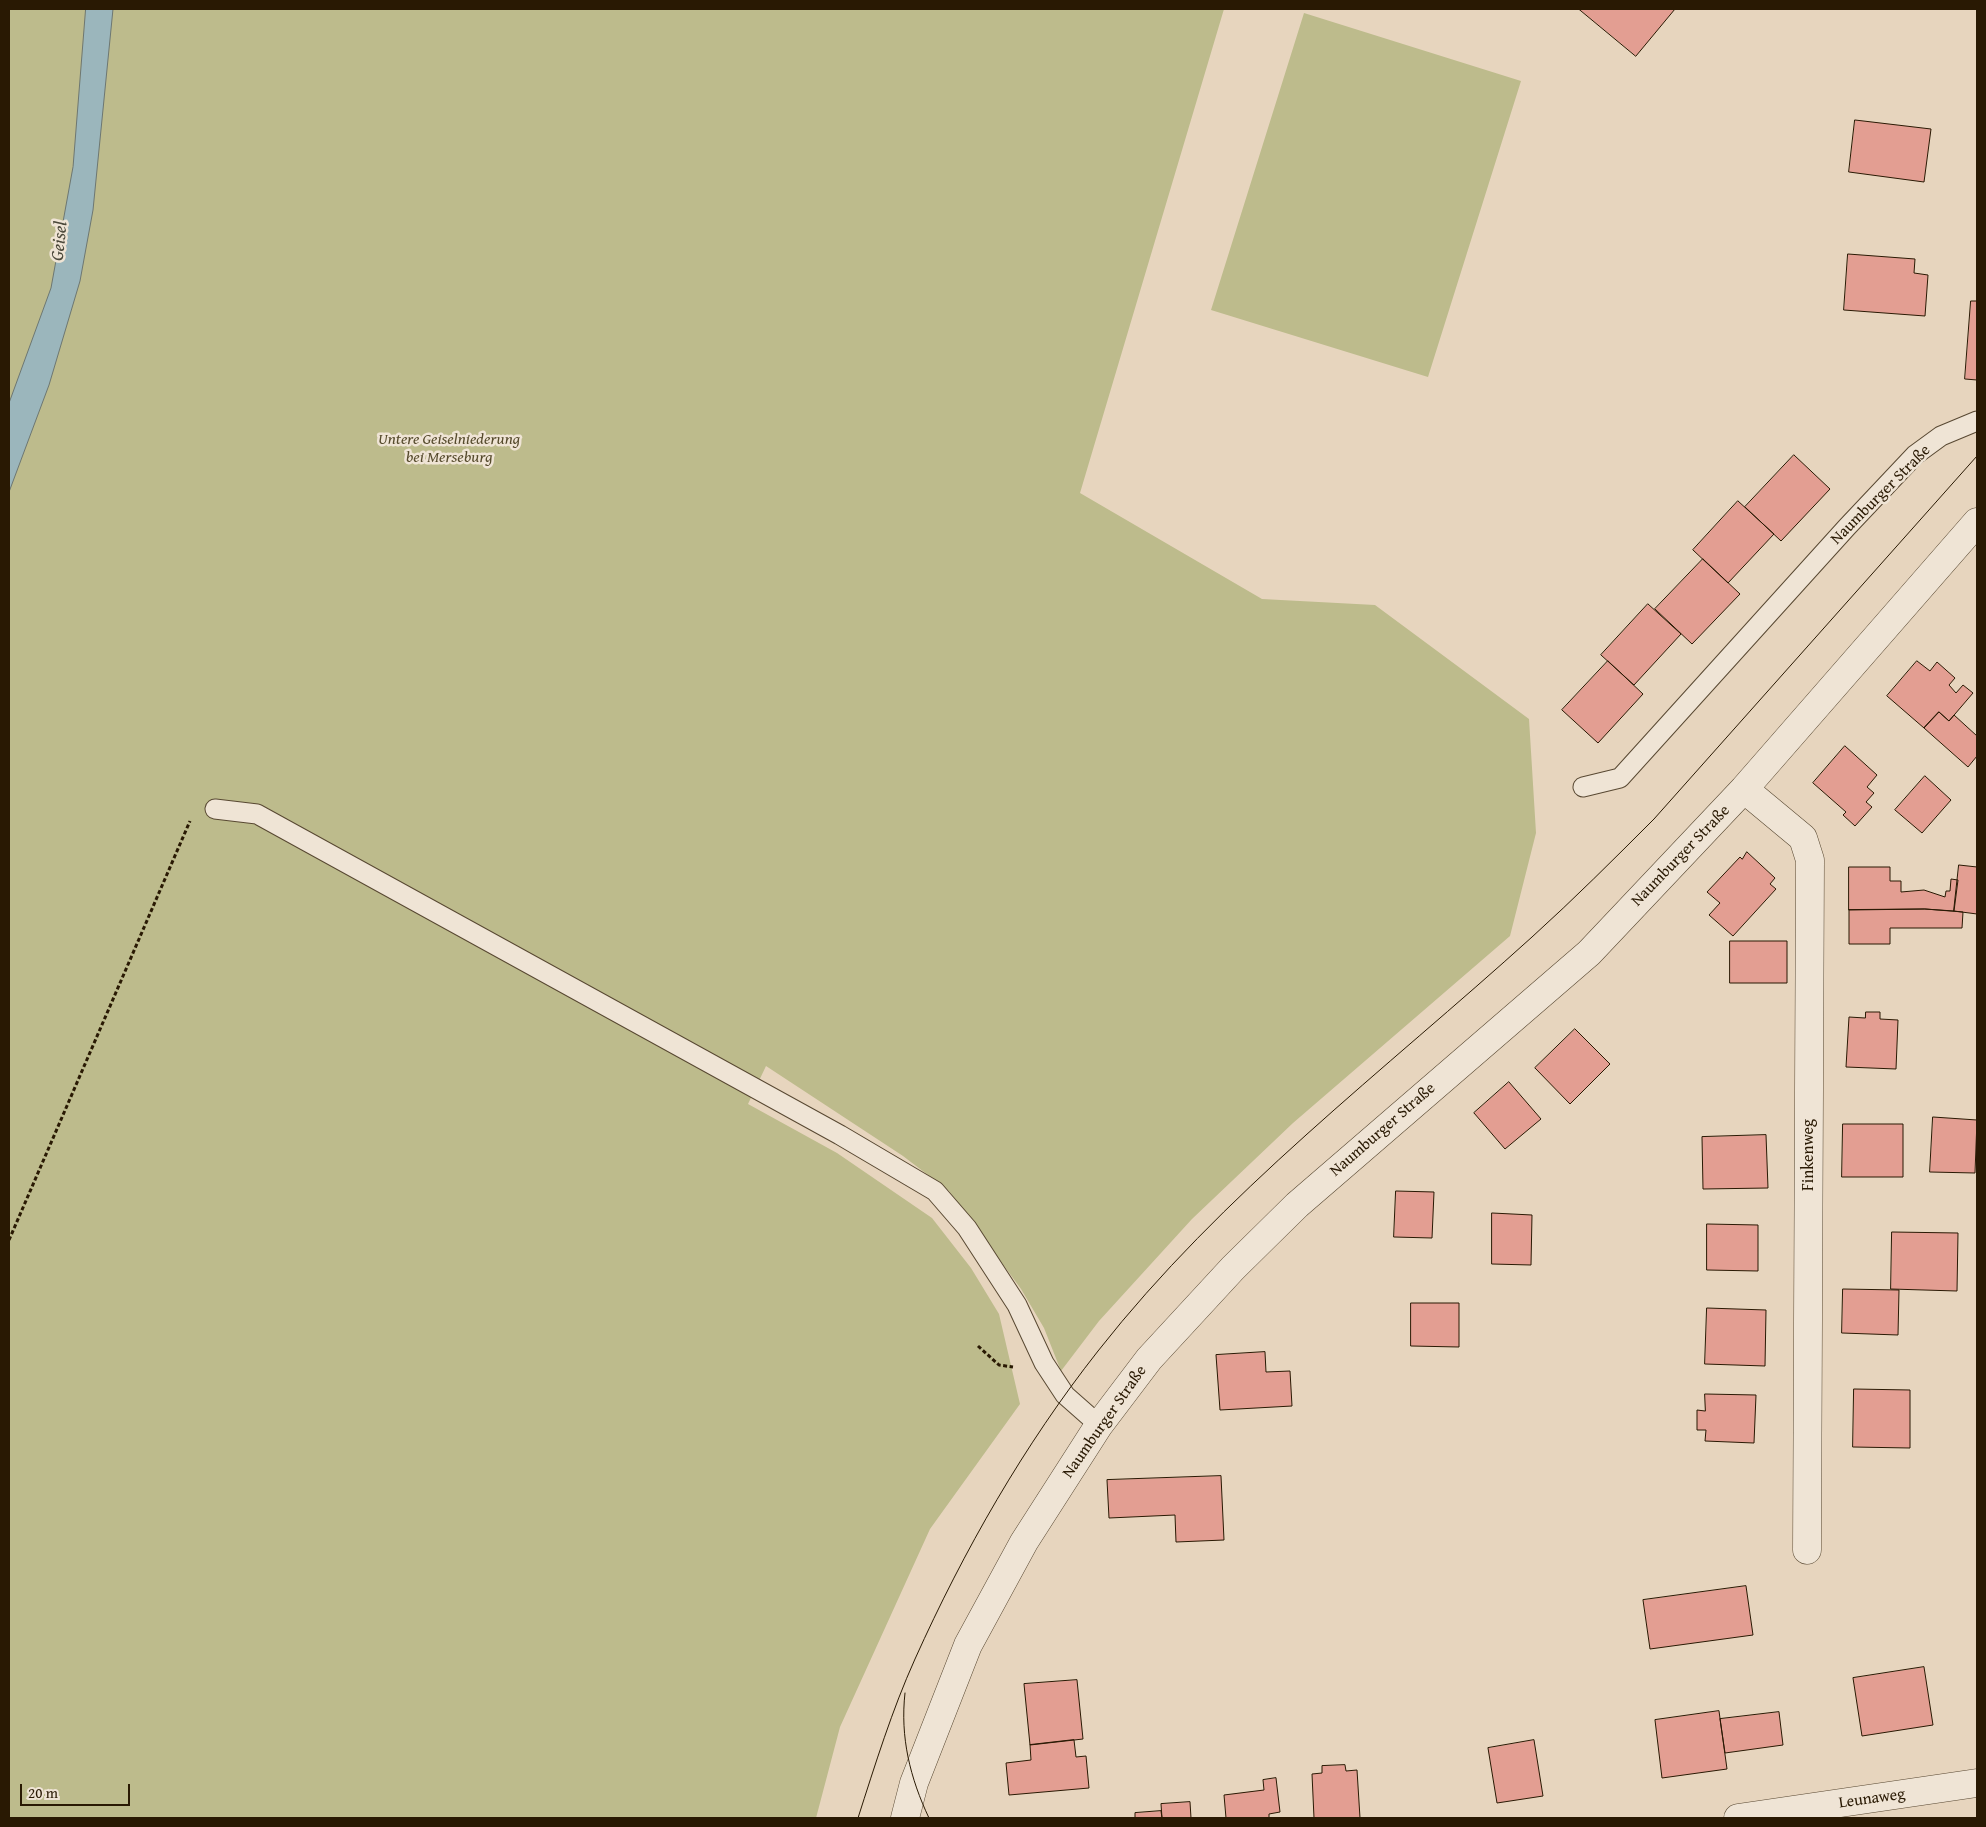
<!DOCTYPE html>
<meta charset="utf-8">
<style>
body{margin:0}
#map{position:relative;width:1986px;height:1827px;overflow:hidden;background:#e7d5be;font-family:"Gentium Book Plus",serif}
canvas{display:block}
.frame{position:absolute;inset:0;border:10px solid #291903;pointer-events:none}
.scale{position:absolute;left:20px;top:1784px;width:110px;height:22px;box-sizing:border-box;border:2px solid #291903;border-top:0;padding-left:6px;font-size:15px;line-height:18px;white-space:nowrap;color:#291903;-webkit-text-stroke:4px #efe4d5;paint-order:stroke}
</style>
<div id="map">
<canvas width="1986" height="1827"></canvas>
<div class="frame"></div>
<div class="scale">20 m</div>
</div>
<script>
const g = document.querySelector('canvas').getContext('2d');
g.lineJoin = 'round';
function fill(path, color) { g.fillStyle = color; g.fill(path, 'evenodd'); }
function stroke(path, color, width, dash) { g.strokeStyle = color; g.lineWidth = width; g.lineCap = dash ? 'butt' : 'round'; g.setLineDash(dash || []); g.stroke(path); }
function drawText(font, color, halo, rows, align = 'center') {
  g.font = font + ' "Gentium Book Plus",serif'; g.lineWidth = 5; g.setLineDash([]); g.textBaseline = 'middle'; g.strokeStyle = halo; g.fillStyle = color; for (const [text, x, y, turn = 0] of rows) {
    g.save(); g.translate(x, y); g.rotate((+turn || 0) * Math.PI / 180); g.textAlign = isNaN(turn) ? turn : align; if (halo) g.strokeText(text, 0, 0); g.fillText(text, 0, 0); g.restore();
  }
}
const green = new Path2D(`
 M9,9H1224L1080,493L1262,599L1375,605L1529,719L1536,833L1510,936L1293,1123L1192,1219L1099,1321L1061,1371L1044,1328L1021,1289L949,1191L903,1156L766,1066L748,1104L837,1153L932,1218L971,1268L999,1314L1020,1404L930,1529L840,1727L816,1818H9Z
 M1304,13L1521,81L1428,377L1211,310Z`);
const water = new Path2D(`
 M86,9H113L93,210L80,281L49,385L9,492V403L51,288L73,167Z`);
const building = new Path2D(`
 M1579,9H1675L1636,56Z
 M1855,120L1931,129L1924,182L1849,172Z
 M1848,254L1915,259L1914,273L1928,275L1925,316L1844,310Z
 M1971,301H1977V380L1965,379Z
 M1794,455L1830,489L1781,541L1745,507Z
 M1738,501L1774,534L1728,583L1693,550Z
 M1703,559L1740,594L1692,644L1655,609Z
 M1648,604L1681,634L1634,685L1601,655Z
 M1608,661L1643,694L1598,743L1562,710Z
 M1917,661L1930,671L1937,662L1955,678L1949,685L1956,693L1963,685L1973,693L1949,721L1939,712L1924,728L1887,696Z
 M1939,712L1949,721L1954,715L1977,736V756L1968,767L1924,728Z
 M1845,746L1877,775L1867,787L1874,793L1866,802L1872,807L1855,826L1843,815L1846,812L1813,783Z
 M1925,776L1951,800L1922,833L1895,810Z
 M1747,852L1775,878L1770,884L1776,889L1733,936L1709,915L1720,903L1707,892L1740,857L1742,859Z
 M1959,865L1977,867V914L1954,911Z
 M1849,867H1890V881H1901V892L1924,890L1945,897L1946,891H1950L1951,879L1958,880L1954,911L1925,909L1849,910Z
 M1925,909L1963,912L1962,928H1890V944H1849V910Z
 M1730,941H1787V983H1730Z
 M1866,1012H1880V1019L1898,1020L1896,1069L1846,1067L1849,1017L1865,1018Z
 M1575,1029L1610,1064L1570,1104L1535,1068Z
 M1509,1082L1541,1119L1505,1149L1474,1113Z
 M1933,1117L1977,1120L1975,1173L1930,1172Z
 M1843,1124H1903V1177H1842Z
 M1766,1135L1768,1188L1703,1189L1702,1137Z
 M1396,1191L1434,1192L1432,1238L1394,1237Z
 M1492,1213L1532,1215L1531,1265L1492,1264Z
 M1707,1224L1758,1225V1271L1707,1270Z
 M1892,1232L1958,1233L1957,1291L1891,1289Z
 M1843,1289L1899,1290L1898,1335L1842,1333Z
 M1411,1303H1459V1347L1411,1346Z
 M1707,1308L1766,1310L1765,1366L1705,1364Z
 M1265,1352L1266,1372L1290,1371L1292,1406L1220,1410L1216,1355Z
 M1854,1389L1910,1390V1448L1853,1447Z
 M1705,1394L1756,1395L1754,1443L1705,1441L1706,1430H1697V1410L1705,1411Z
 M1221,1476L1224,1540L1176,1542L1175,1515L1109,1518L1107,1480Z
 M1746,1586L1753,1635L1650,1649L1643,1600Z
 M1924,1667L1933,1725L1862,1736L1853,1678Z
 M1077,1680L1083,1739L1030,1745L1024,1684Z
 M1719,1711L1727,1769L1662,1778L1655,1720Z
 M1779,1712L1783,1745L1725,1753L1720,1719Z
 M1074,1740L1076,1757L1086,1756L1089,1788L1009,1795L1006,1763L1031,1760L1030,1745Z
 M1534,1740L1543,1796L1497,1803L1488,1748Z
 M1345,1765L1346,1771L1357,1770L1360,1818H1314L1312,1774L1322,1773V1766Z
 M1276,1778L1280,1812L1269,1814V1818H1226L1224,1795L1264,1790L1263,1780Z
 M1190,1802L1191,1818H1162L1161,1804Z
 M1161,1811L1162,1818H1135V1813Z`);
const path = new Path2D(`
 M9,1240L190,821
 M978,1346L999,1365L1013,1367`);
const lane = new Path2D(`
 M1583,787L1620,778L1847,527L1915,455L1941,436L1977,421
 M215,809L257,814L840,1135L935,1191L967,1228L1017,1305L1044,1363L1065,1395L1099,1425`);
const street = new Path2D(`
 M1744,789L1803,838L1810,860L1807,1550
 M905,1818L914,1783L968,1645L1024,1542L1099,1425L1149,1359L1233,1268L1297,1205L1589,953L1744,789L1977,522
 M1738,1818L1977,1783`);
const tram = new Path2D(`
 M905,1693C900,1737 910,1778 929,1818
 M858,1818C875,1765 892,1710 915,1659C964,1550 1024,1445 1098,1351C1222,1193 1384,1071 1532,937C1574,899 1614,859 1654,819L1977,456`);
const parkNames = [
 ["Untere Geiselniederung",449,440],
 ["bei Merseburg",449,458]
];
const streetNames = [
 ["Naumburger Straße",1881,495,-45],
 ["Naumburger Straße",1681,856,-46],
 ["Naumburger Straße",1383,1130,-41],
 ["Finkenweg",1809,1155,-90],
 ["Naumburger Straße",1105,1422,-55],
 ["Leunaweg",1872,1799,-8]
];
const waterNames = [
 ["Geisel",60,241,-84]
];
fill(green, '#bdbb8c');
fill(water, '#9bb6bc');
stroke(water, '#6d7772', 1);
fill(building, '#e39e92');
stroke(building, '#291903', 1);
stroke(lane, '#584832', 21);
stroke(street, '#584832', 29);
stroke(path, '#291903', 3, [4, 2.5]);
stroke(lane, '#efe4d5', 19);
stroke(street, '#efe4d5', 28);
stroke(tram, '#291903', 1);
drawText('italic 16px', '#554a2c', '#efe4d5', parkNames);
drawText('16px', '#291903', '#efe4d5', streetNames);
drawText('italic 18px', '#4b483a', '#efe4d5', waterNames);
</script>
